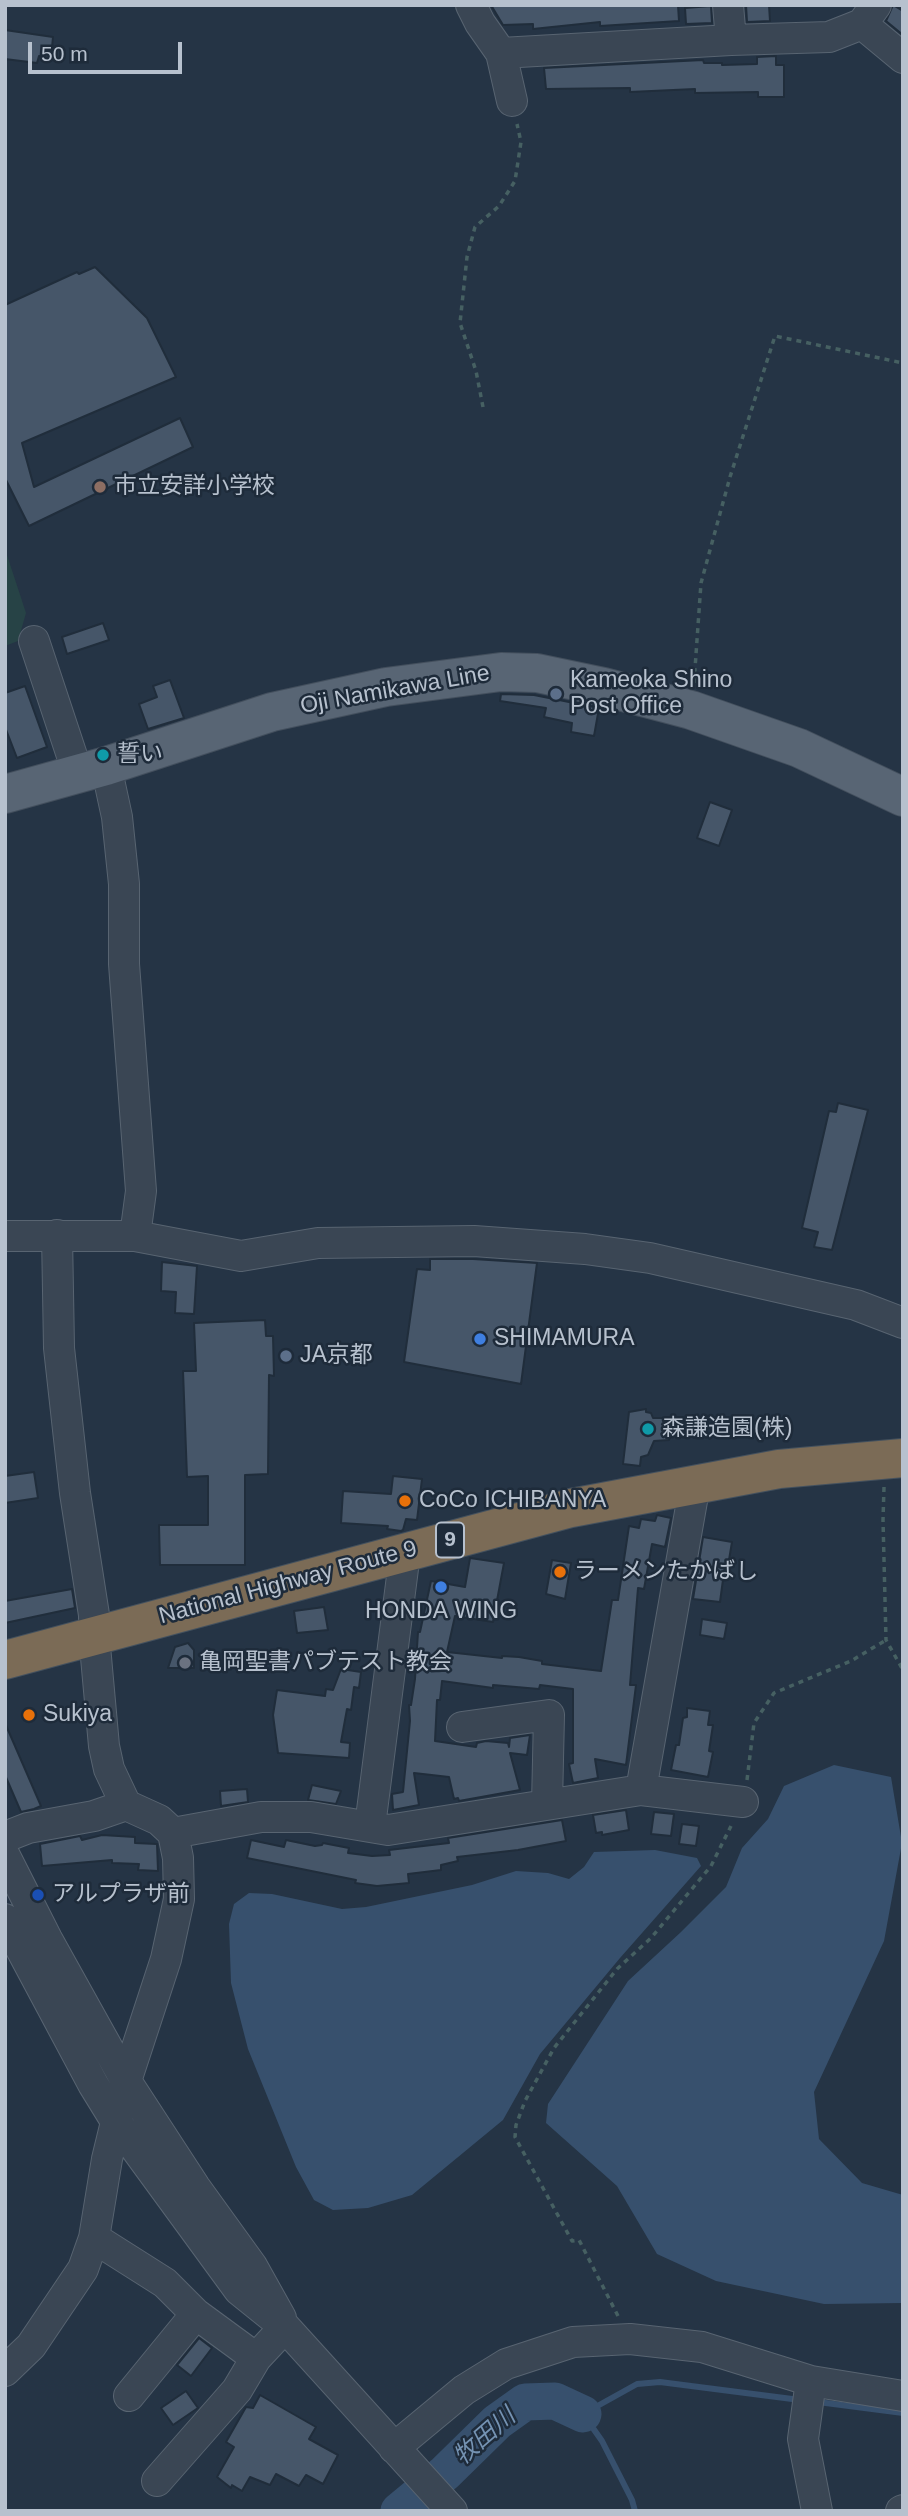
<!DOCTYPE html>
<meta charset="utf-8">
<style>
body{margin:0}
#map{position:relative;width:908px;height:2516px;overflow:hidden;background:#253445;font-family:Arial,sans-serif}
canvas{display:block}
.frame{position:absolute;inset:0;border:7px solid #b7c1ce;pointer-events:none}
.scale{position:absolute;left:28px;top:42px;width:154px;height:32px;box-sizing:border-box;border:4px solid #b7c1ce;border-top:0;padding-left:9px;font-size:21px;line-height:24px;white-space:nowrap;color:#b7c1ce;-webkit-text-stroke:5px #1e2b3a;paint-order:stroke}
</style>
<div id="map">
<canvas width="908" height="2516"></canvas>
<div class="frame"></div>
<div class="scale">50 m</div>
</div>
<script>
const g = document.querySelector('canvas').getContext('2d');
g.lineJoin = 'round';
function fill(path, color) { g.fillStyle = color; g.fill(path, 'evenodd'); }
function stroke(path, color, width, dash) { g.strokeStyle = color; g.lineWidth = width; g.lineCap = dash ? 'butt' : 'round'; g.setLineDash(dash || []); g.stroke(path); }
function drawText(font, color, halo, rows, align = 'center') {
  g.font = font + ' Arial,"Noto Sans JP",sans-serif'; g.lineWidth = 5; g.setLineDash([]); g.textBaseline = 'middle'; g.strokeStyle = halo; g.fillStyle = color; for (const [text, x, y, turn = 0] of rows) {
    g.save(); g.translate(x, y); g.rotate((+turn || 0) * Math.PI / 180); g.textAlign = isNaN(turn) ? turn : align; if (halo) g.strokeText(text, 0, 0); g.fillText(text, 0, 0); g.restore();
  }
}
const green = new Path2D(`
 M5,549L26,613L18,641L5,646Z`);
const water = new Path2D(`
 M834,1765L891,1777L902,1843L884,1941L814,2092L819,2139L862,2183L903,2195V2303L824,2304L716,2281L657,2254L617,2186L546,2123L548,2104L628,1981L681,1932L726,1887L742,1848L768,1819L784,1786Z
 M655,1850L697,1858L701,1866L620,1958L540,2054L503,2120L412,2195L368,2208L333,2210L314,2200L296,2167L248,2049L231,1983L229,1924L234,1904L249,1893L272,1894L342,1909L366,1907L472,1885L516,1871L548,1873L569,1879L584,1867L594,1852Z`);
const stream = new Path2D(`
 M818,2402L903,2413
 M635,2511L632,2500L602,2441L583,2414L637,2384L660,2382L800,2400`);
const river = new Path2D(`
 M399,2511L445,2473L497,2422L525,2402L555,2401L583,2414`);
const building = new Path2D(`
 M491,5H678L679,21L600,26V22L533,29V24L503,25Z
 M746,5H769L770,21L747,22Z
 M893,5L903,11V35L886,21Z
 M711,6L712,23L686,24L685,8Z
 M5,30L53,37L51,58L39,56L37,63L5,59Z
 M776,56V65H784V97H758V92L695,93V89L630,92V88L546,89L544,68L703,60L704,63H722V65L757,64V57Z
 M95,267L147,318L176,377L22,443L34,487L180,418L193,447L29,526L5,478V305L77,272L79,274Z
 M103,623L109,640L67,654L62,637Z
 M170,680L184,718L148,729L139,704L157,697L153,686Z
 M25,686L47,747L17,758L5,727V693Z
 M501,694L534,695L599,708L594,736L571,732L572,723L544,717L546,708L500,701Z
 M710,802L732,810L719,846L697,838Z
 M838,1103L868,1110L832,1250L814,1247L818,1232L802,1228L829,1111L836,1112Z
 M430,1259H473L537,1263L521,1384L404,1362L417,1269L430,1270Z
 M162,1262L197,1266L194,1314L175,1313L176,1292L161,1291Z
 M265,1320L266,1336H273L274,1376L269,1375L268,1474L245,1475V1565H160L159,1525H208V1476L187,1477L183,1371H196L194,1323Z
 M646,1409V1412L651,1413L653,1418H670L669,1440L654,1441L648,1455L641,1457L640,1466L623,1464L629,1412Z
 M34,1472L38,1498L5,1503V1476Z
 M393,1476L422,1479L417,1520L406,1519L403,1530L401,1531L387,1529L388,1526L341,1523L343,1491L391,1494Z
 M657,1515L671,1518L665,1547L652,1544L644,1589L638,1588L630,1685H636L626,1765L595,1759L598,1778L573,1783L569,1764L573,1763V1689L540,1685L539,1689L493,1685V1688L442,1681L440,1700H437L435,1741L476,1747L477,1743L486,1741L508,1743L509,1747L510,1738L530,1735L527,1755L510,1753L520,1790L459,1801L458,1798L454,1799L449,1777L414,1773L419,1805L393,1810L392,1794L403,1792L410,1721L409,1705H411L415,1679L418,1632H420L431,1581L465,1587L470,1558L504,1563L493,1622L455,1616L447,1652L502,1658V1656L519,1657L542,1661V1664L601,1671L612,1600H618L629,1526L639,1528L641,1519L655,1521Z
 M703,1537L732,1542L728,1566L725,1565L720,1602L693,1599Z
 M552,1560L571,1563L565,1599L546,1594Z
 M72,1589L75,1608L5,1623V1601Z
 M324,1607L328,1630L297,1633L294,1611Z
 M702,1619L727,1623L724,1639L700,1635Z
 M188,1643L194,1650V1668H168L175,1647Z
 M341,1669L361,1672L359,1688L354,1687L351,1710L347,1709L341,1742L350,1743L349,1758L278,1753L273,1715L277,1690L325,1696L326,1689L333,1690Z
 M687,1708L710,1711L708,1725H713L709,1751L713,1752L708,1777L671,1770L676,1745H679L683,1718L687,1717Z
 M5,1723L41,1806L34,1809L21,1812L5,1775Z
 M312,1785L341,1791L336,1804L308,1800Z
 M247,1789L248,1802L221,1806L220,1791Z
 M626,1810L629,1830L602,1835V1832L596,1833L593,1815Z
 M654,1812L674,1814L671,1836L651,1834Z
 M562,1820L566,1841L518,1850L457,1857L458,1861L441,1865V1870L408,1874L409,1883L377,1886L355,1883L356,1880L247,1858L251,1840L284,1847L286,1840L315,1846L322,1845L323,1843L349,1848L348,1853L372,1856L390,1855L389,1850L449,1843L448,1838Z
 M682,1824L699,1826L696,1846L679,1844Z
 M102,1835L135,1837V1843L157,1844L158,1871L138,1870L139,1864L112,1863V1860L42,1866L40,1844L80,1836L82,1840Z
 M199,2338L212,2348L191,2376L177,2365Z
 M186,2391L198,2408L173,2425L161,2408Z
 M260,2395L316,2427L309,2439L338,2455L323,2484L306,2475L299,2486L276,2474L270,2485L250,2477L242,2491L232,2485L231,2488L217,2477L234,2447L226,2442L246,2407L253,2408Z`);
const path = new Path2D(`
 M483,407L476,371L460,323L467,257L475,227L499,206L515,181L521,142L517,124
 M694,683L701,583L730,477L775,336L903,363
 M884,1487L883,1520L886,1640L903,1670
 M747,1780L754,1723L774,1693L851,1661L886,1640
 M618,2316L579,2240L572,2241L515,2137L516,2125L525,2101L554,2048L617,1969L651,1938L711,1866L731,1826`);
const minor = new Path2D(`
 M471,5L480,23L501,53L512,101
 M728,5L731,40L829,37L862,24L876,5
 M862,24L903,58
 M501,53L731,40
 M34,641L78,774
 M106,766L117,817L124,884V964L141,1191L135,1236
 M5,1236H135L241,1256L318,1243L474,1241L585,1249L650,1258L856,1305L903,1323
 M462,1727L549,1715L547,1804
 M641,1790L695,1484
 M370,1826L405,1553
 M173,1833L261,1817H311L388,1830L641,1790L743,1802
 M5,1837L28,1828L94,1816L126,1805
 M5,1856L47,1939L126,2081L195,2187L252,2266L281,2318
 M5,1919L93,2084L117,2123L239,2290L285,2327L452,2511
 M94,2238L165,2283L196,2314L256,2358
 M5,2371L31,2346L83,2269L94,2238L107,2159L126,2081L166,1959L179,1899L178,1858L173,1833L159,1820L126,1805L109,1769L104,1746L94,1635V1615L75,1493L59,1348L57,1235
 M811,2381L803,2439L817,2511
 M129,2396L196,2314
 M394,2448L464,2390L506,2364L573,2342L630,2339L702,2347L811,2381L903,2396
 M157,2481L237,2390L256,2358L285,2327
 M901,2511L903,2510`);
const major = new Path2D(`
 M5,794L106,766L272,712L386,687L501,672L537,673L604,687L691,710L799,748L903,797`);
const highway = new Path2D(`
 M5,1660L571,1508L779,1469L903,1458`);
const markers = [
 [100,487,7,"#8d6e63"],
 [556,694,7,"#5c6f8a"],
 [103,755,7,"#0f9aa8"],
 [480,1339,7,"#3f7fe0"],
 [286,1356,7,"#5c6f8a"],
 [648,1429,7,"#0f9aa8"],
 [405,1501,7,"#e8710a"],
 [560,1572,7,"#e8710a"],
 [441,1587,7,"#3f7fe0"],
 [185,1663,7,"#6b7280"],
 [29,1715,7,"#e8710a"],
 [38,1895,7,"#1a4fb4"]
];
const shields = [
 [450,1540,28]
];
const shieldNames = [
 ["9",450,1540]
];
const poiNames = [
 ["市立安詳小学校",114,487],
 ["Kameoka Shino",570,681],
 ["Post Office",570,707],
 ["誓い",117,755],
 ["SHIMAMURA",494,1339],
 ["JA京都",300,1356],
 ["森謙造園(株)",662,1429],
 ["CoCo ICHIBANYA",419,1501],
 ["ラーメンたかばし",574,1572],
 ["HONDA WING",441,1612,"center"],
 ["亀岡聖書パブテスト教会",199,1663],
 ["Sukiya",43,1715],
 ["アルプラザ前",52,1895]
];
const streetNames = [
 ["Oji Namikawa Line",395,690,-10],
 ["National Highway Route 9",288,1583,-15]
];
const waterNames = [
 ["牧田川",485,2437,-41]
];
fill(green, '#274346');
fill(water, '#37506d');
stroke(stream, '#37506d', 6);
stroke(river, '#37506d', 37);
fill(building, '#465669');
stroke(building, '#202d3b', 2);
stroke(minor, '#586471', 32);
stroke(major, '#434f5d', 40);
stroke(highway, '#44515e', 40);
stroke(path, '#466062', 3.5, [5, 5]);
stroke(minor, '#3a4654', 30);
stroke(major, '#586574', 38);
stroke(highway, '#7b6b56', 38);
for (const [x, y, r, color] of markers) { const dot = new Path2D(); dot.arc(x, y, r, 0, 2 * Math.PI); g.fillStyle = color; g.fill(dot); stroke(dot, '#1e2b3a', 2.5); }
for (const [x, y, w] of shields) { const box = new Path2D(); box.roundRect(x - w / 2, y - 17.5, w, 35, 5); g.fillStyle = '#1e2b3a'; g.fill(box); stroke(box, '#b7c1ce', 2); }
drawText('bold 21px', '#b7c1ce', null, shieldNames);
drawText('23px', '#b7c1ce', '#1e2b3a', poiNames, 'left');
drawText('23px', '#b7c1ce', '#1e2b3a', streetNames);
drawText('italic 24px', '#7593b3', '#1e2b3a', waterNames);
</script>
